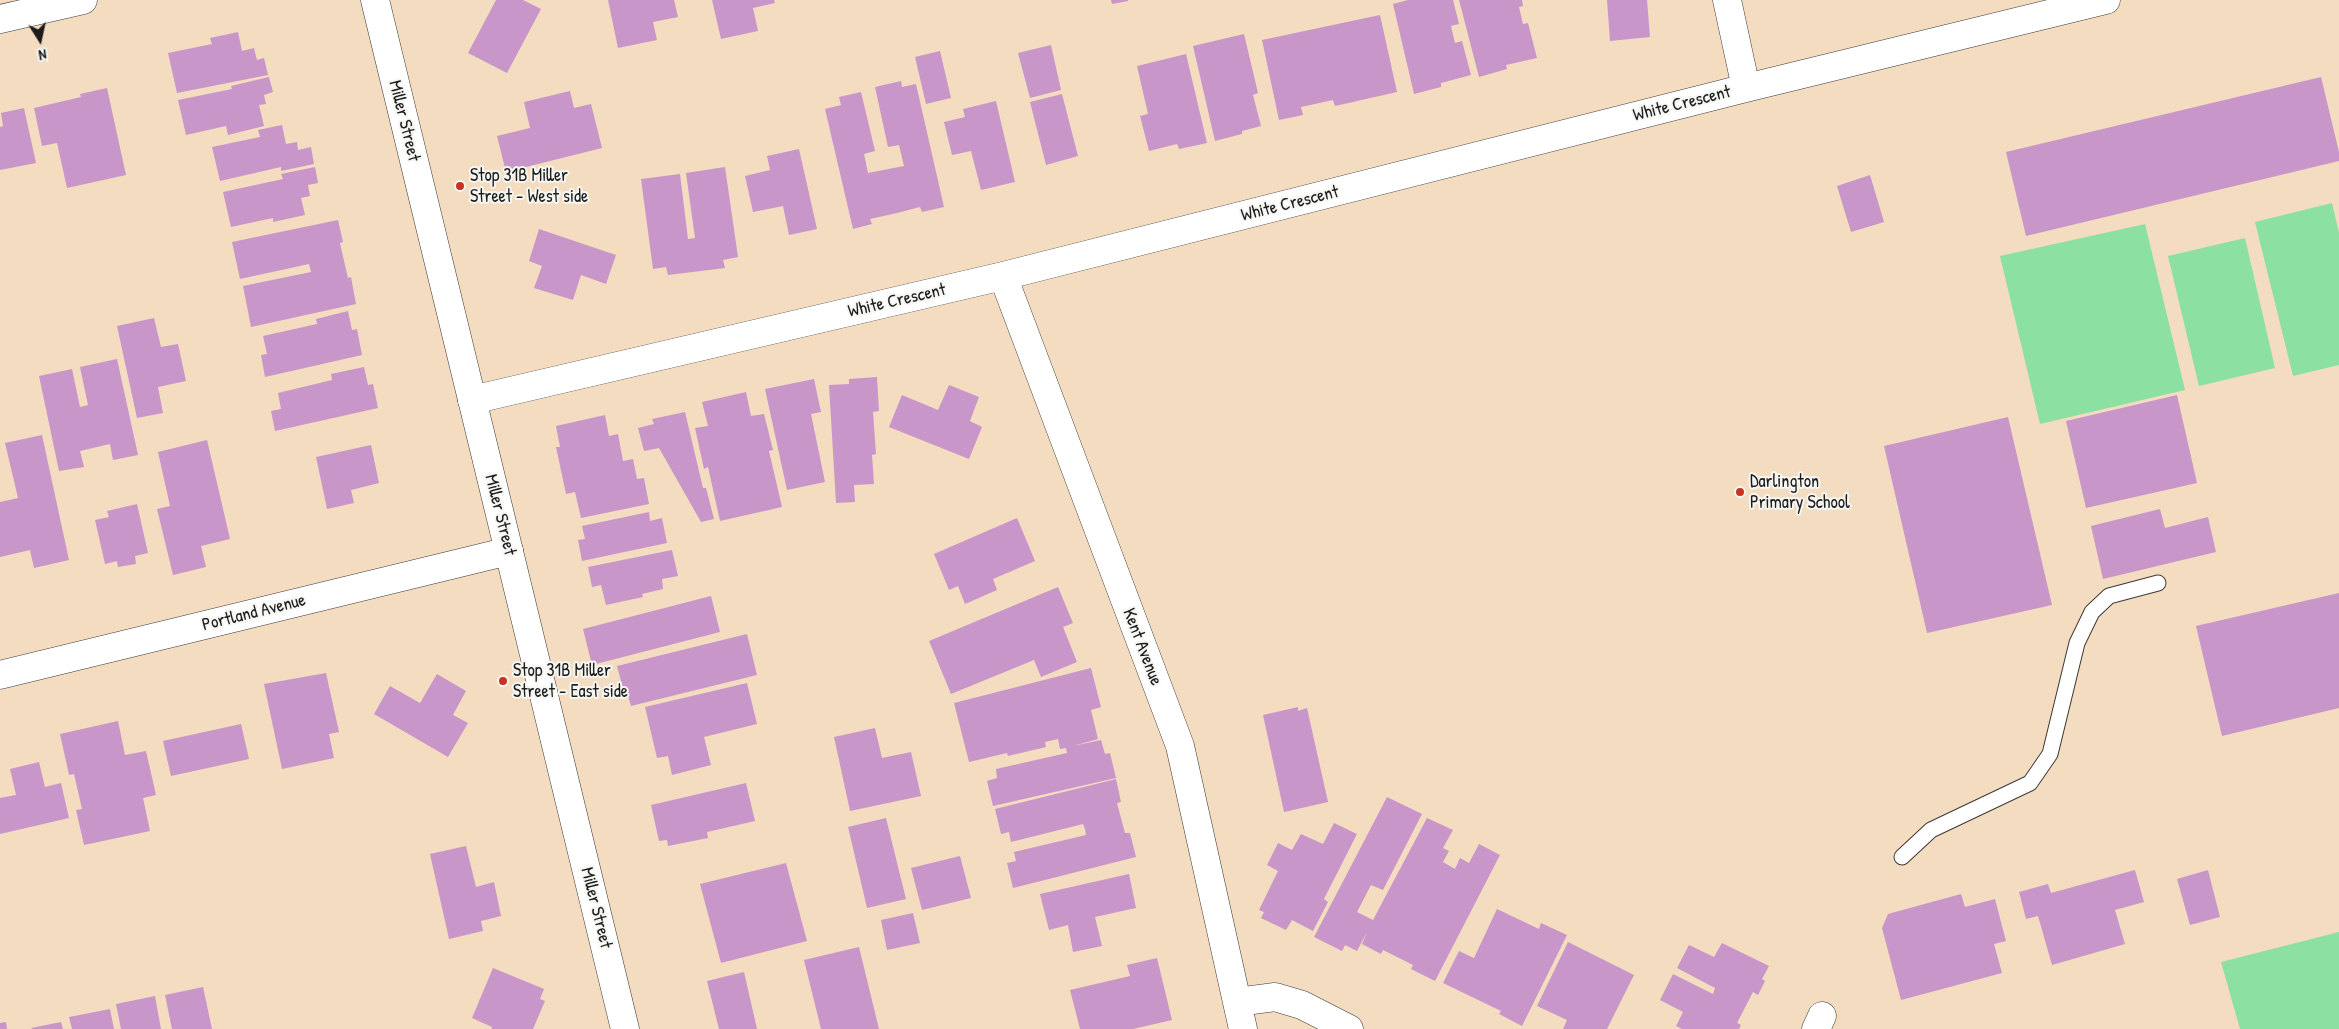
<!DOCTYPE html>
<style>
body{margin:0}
#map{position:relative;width:2339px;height:1029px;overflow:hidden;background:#f4dcc1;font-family:"Patrick Hand",sans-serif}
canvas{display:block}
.north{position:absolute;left:15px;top:15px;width:50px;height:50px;-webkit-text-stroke:4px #f6f6f2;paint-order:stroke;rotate:170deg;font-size:14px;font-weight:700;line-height:20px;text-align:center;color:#1c1c1c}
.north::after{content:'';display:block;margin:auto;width:18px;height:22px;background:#1c1c1c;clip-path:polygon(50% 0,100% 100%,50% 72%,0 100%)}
</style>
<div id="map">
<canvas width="2339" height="1029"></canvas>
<div class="north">N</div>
</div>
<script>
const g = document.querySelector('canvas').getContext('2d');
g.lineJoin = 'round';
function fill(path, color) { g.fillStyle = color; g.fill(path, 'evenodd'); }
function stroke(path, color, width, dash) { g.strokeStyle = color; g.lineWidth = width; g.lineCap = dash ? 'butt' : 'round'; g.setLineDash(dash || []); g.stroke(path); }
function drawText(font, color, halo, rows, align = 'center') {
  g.font = font + ' "Patrick Hand",sans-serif'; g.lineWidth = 4; g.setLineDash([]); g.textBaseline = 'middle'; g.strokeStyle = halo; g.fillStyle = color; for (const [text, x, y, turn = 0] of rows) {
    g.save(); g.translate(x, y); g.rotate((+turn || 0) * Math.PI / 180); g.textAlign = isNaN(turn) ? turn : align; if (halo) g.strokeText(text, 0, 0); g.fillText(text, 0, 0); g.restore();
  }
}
const green = new Path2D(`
 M2332,203L2339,233V365L2293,376L2255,222Z
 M2145,224L2185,390L2040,424L2000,256Z
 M2245,238L2275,368L2199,386L2168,256Z
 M2339,932V1029H2240L2221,962Z`);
const building = new Path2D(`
 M496,0H523L541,9L507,73L468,53Z
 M608,0H674L678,17L653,22L657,40L618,48Z
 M712,0H774L775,3L753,8L758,31L721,39Z
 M1111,0H1128V1L1112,4Z
 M1408,0H1453L1459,24L1451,26L1455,43L1462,41L1471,75L1441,83V87L1414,94L1393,4Z
 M1459,0H1522L1523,6L1519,7L1523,24L1528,23L1537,58L1506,65L1507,69L1479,77Z
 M1607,0H1647L1650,37L1610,41Z
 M1380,15L1397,92L1335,106L1333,100L1301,107L1303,115L1279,120L1262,40Z
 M238,32L242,51L254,48L257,60L264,58L268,75L177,93L168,53L212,44L210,38Z
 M1244,34L1258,93L1253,95L1261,126L1242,131V134L1215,141L1193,46Z
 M1051,45L1061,90L1030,98L1018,53Z
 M940,51L951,98L926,104L915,57Z
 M1186,54L1207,143L1179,149L1177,144L1149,151L1140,116L1148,114L1137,66Z
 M269,77L273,92L264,95L266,104L259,105L264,126L228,135L226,126L186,135L178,100L232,89L231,86Z
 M2321,77L2339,152V161L2026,236L2006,152Z
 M901,81L902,87L916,84L944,207L922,212L920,207L897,213L870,219L872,224L853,229L825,109L841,105L839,97L861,92L875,151L864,154L868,173L904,166L899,145L888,147L875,87Z
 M107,88L126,175L67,188L57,143L42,146L34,108L81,97L80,94Z
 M570,91L574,108L591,104L602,148L506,172L497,136L530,128L524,102Z
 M1062,94L1078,156L1046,165L1030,102Z
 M996,101L1015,182L981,190L971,151L952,155L944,122L965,117L963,109Z
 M24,108L36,163L0,170V127L3,126L1,113Z
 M282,125L286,144L297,142L298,150L311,147L314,164L281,171V167L220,181L212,147L260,137L258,130Z
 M799,149L817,229L789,235L783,206L753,212L745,176L770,170L767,156Z
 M315,167L318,183L308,185L310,196L301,198L305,215L273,222V218L231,227L223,192L283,179L281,174Z
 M725,167L738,257L723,260L725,268L668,275L666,267L653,269L641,179L680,174L688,239L695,238L686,173Z
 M1870,175L1884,222L1851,232L1837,186Z
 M338,220L343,242L340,243L344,261L348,278L351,277L356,304L251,327L243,286L311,272L309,264L240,279L232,242Z
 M539,229L616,255L606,284L581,275L573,300L534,288L542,266L529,261Z
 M348,311L352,330L357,329L362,355L265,377L261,355L267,354L263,336L317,324L316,319Z
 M154,318L161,347L178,344L186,381L158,387L163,413L137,418L117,326Z
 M117,359L138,455L113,460L110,444L80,451L84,467L59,471L39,376L72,369L80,407L88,405L80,367Z
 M364,367L368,385L373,384L378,408L275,431L271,411L281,409L278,393L332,380L331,374Z
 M877,377L879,411L873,412L876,454L872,455L874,484L854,485L855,502L836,503L829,385L849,384V379Z
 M814,379L821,412L811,414L825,482L787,490L765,389Z
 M949,385L979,397L970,421L982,427L969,459L889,427L902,395L938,410Z
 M746,392L751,416L764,414L773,450L769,451L782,507L720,521L708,467L704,469L695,428L708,426L702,402Z
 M2177,395L2197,483L2086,508L2066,421Z
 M685,412L703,488H706L714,519L701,522L659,448L644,451L638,428L654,424L652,419Z
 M605,415L609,436L618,434L623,461L633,459L637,479L644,478L649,504L581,518L575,492L566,494L556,447H560L556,426Z
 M2008,417L2052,605L1927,633L1884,446Z
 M42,435L69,560L34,568L30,550L0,557V502L18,498L5,443Z
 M207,440L230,539L201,546L206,567L173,575L157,509L170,506L158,452Z
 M371,445L379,483L351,490L354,503L327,509L316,457Z
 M137,504L148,553L135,556L136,564L118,567L117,561L105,564L95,520L109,517L107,511Z
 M2160,509L2165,528L2208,517L2216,552L2103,579L2091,526Z
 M649,512L650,521L662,518L667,543L582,561L578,540L585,539L582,526Z
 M1017,518L1035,561L993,579L997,590L965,604L958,586L949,590L934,554Z
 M672,550L678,576L662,579L663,589L642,594L643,597L606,605L601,585L592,587L588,567Z
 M1058,587L1073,623L1063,627L1077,662L1041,677L1034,660L951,694L929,641Z
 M2339,593V708L2222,736L2196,626Z
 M711,596L720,632L592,665L583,629Z
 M747,634L757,675L631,706L627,692L624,693L617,666Z
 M1091,668L1101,707L1091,710L1098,739L1073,746L1101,740L1105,754L1110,753L1116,778L993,806L987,781L997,778L996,769L1067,753L1066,748L1060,749L1058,739L1045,742L1046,747L1008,756L1007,753L969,762L954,703Z
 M326,673L339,732L329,734L334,758L282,769L264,684Z
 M437,674L466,691L453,715L468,723L448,757L374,714L390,686L420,703Z
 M747,683L757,724L704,737L711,765L672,775L668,756L657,758L645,707Z
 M1298,707V711L1307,708L1328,802L1284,812L1263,715Z
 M118,721L125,755L146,751L156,795L143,798L150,831L84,845L76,810L82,809L74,774L69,775L60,734Z
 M241,724L249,759L171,776L163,741Z
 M875,728L882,758L911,752L921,796L850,811L834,737Z
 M39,762L45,787L61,783L69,818L0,834V798L16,795L10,769Z
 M1116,779L1121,802L1117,803L1125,833H1130L1136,857L1013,888L1007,863L1016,861L1014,852L1086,835L1085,829L1083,824L1011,842L1009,832L1001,834L995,809Z
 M746,783L755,821L707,832L708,838L668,846L667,840L659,841L651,805Z
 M1387,797L1422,814L1383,890L1371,885L1357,912L1373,920L1427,818L1453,830L1443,848L1449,851L1443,862L1455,869L1460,858L1469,863L1479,844L1500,855L1435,981L1411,969L1413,965L1383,950L1381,954L1362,944L1367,932L1357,951L1345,945L1342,951L1314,937Z
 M886,818L906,899L867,908L848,827Z
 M1334,823L1357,834L1324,899L1328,902L1313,931L1292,920L1286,930L1261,918L1264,912L1259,910L1278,871L1267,865L1278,843L1292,850L1301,834L1323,844Z
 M466,846L476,887L494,882L501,916L481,921L483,931L449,939L430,854Z
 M960,856L971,898L922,910L911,868Z
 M786,863L807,941L721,963L700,884Z
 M2135,870L2144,902L2115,910L2125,944L2052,965L2038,916L2026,919L2019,892L2048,884L2051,893Z
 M2208,870L2220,917L2190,925L2177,879Z
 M1129,874L1136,908L1095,917L1102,946L1073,952L1068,925L1049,930L1040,894Z
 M1961,894L1965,907L1995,899L2006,941L1994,944L2002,973L1901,1000L1882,928L1888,914Z
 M1497,909L1539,929L1541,923L1567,935L1522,1026L1499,1014L1501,1011L1443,983L1459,951L1474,958Z
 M913,913L920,943L887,950L881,920Z
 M1568,942L1634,975L1607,1029H1563L1567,1020L1537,1006Z
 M1722,943L1769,966L1762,979L1765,981L1758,995L1753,992L1737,1023L1741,1025L1739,1029H1682L1676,1026L1683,1012L1660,1000L1673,974L1713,994L1715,988L1677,968L1689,945L1714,957Z
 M859,947L879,1029H821L804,960Z
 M1157,958L1172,1020L1133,1029H1080L1070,990L1130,976L1127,965Z
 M493,968L544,989L540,999L545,1001L533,1029H491L492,1027L472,1018Z
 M744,972L757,1029H719L707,981Z
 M203,987L212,1029H172L165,995Z
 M155,996L161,1029H121L116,1004Z
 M110,1009L114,1029H72L69,1017Z
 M6,1022L7,1029H0V1023Z
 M61,1022L63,1029H32L31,1028Z`);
const lane = new Path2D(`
 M1902,857L1931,830L2030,783L2050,754L2077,643L2092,612L2109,596L2158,583`);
const street = new Path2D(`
 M1727,0L1746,88
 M1003,276L1180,746L1243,1029
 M472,400L1003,276L1746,88L2106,0
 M0,675L509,551
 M1237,1002L1275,997L1302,1005L1349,1029
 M1816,1029L1822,1016`);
const secondary = new Path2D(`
 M375,0L625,1029
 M0,19L83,0`);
const markers = [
 [460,186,5,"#c8321e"],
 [1740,492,5,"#c8321e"],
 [503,681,5,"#c8321e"]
];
const streetNames = [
 ["White Crescent",1682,104,-14],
 ["Miller Street",404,121,76],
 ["White Crescent",1290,204,-14],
 ["White Crescent",897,301,-13],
 ["Miller Street",500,515,76],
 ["Portland Avenue",254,613,-14],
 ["Kent Avenue",1142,647,69],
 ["Miller Street",596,908,76]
];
const poiNames = [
 ["Stop 31B Miller",470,176],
 ["Street - West side",470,197],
 ["Darlington",1750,482],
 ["Primary School",1750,503],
 ["Stop 31B Miller",513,671],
 ["Street - East side",513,692]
];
fill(green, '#8ce0a1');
fill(building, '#c896c9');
stroke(lane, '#3c3935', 17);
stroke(street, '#3c3935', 29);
stroke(secondary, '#3c3935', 29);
stroke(lane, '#fff', 15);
stroke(street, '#fff', 28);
stroke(secondary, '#fff', 28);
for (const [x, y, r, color] of markers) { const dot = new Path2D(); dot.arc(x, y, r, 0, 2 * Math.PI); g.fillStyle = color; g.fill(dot); stroke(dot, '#f6f6f2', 2); }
drawText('18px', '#1c1c1c', '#f6f6f2', streetNames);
drawText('18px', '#1c1c1c', '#f6f6f2', poiNames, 'left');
</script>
